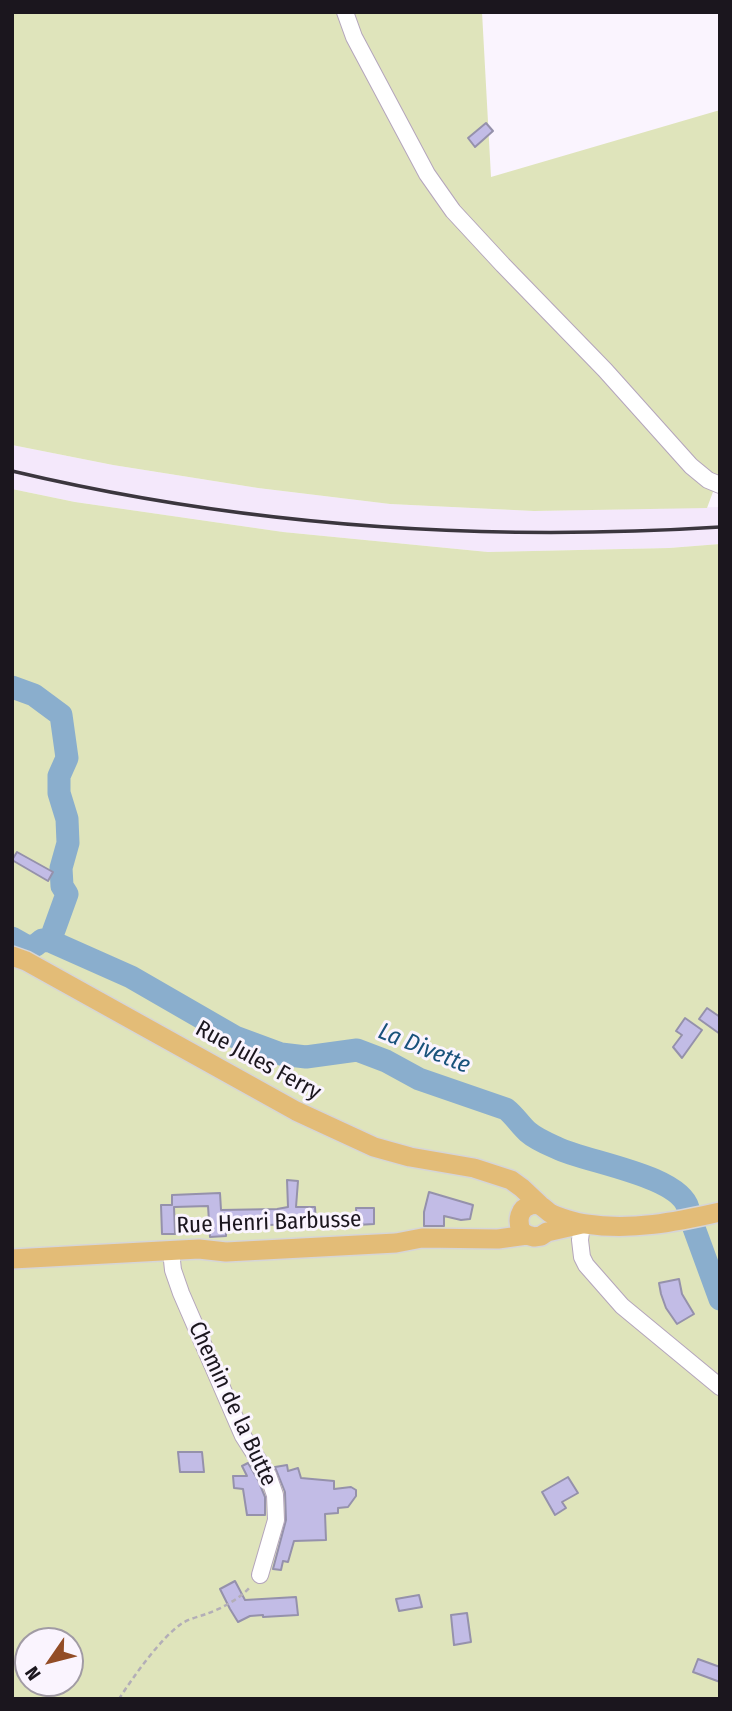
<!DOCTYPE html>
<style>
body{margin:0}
#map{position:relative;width:732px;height:1711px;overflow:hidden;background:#faf4fe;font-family:"Fira Sans Condensed",sans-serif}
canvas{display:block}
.frame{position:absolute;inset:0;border:14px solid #1b161e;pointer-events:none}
.north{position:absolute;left:14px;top:1627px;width:70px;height:70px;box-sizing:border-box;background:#faf4fe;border:2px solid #a19ba4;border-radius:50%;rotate:235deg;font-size:19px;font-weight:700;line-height:28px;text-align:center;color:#1b161e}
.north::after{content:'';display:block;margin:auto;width:24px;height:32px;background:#934d27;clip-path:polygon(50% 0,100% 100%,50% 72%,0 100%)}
</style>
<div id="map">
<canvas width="732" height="1711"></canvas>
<div class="frame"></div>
<div class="north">N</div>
</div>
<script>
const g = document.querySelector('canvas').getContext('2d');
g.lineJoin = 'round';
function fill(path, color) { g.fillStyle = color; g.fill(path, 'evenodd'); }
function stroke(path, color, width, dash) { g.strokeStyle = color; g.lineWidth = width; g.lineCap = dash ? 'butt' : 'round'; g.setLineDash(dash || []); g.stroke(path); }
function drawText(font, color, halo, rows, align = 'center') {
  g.font = font + ' "Fira Sans Condensed",sans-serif'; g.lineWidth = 6; g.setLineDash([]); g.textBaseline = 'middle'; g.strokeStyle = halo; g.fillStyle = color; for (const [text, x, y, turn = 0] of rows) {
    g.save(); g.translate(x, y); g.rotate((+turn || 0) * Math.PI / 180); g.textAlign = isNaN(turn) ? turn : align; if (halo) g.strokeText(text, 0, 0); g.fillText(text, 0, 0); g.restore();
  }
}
const built = new Path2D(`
 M12,445L113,465L258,488L390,504L534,511L720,507V544L669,548L488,552L283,532L75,502L12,489Z`);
const green = new Path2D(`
 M12,12H482L491,177L720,110V473L707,508L534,511L390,504L258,488L113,465L12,445Z
 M12,489L75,502L283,532L488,552L669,548L720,544V1699H12ZM28,1641H70V1683H28Z`);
const river = new Path2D(`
 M12,687L34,695L61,715L67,758L59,776V793L67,819L68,843L61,868L62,886L67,894L50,941
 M12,938L28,947L36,945L42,940L50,941L131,977L235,1037L281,1054L306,1057L357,1050L386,1061L419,1079L506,1109C515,1116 520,1125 528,1132C536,1139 548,1144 557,1148C585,1162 679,1175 688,1208
 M694,1228L720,1299`);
const building = new Path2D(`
 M486,123L493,131L475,147L468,138Z
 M17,852L53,872L48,881L12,860Z
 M707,1008L720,1017V1034L699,1019Z
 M685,1018L702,1030L682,1058L673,1047L682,1035L676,1031Z
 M287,1180L298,1181L296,1207H315L316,1223L268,1225V1222L226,1221V1236L210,1237L208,1206L174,1207L175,1234H162L161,1205H172V1195L220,1193L221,1210L277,1209L288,1207Z
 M429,1192L473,1205L470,1219L461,1220L444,1216V1226H424V1212Z
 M356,1208H374V1224L357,1225Z
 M679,1279L682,1294L694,1314L677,1324L666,1308L661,1294L659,1283Z
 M178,1452H202L204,1472H180Z
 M248,1463L258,1480L265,1497V1515H247L243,1489L234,1488L233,1476H247L242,1466Z
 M287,1465L288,1471L298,1468L301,1478L334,1481V1489L351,1487L356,1490V1496L348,1507L338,1508V1513L325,1514L326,1540L294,1541L288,1562L283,1561L281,1570L273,1569L286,1520L285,1492L275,1467Z
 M568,1477L578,1493L562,1502L566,1508L555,1515L542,1492Z
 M235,1581L245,1600L296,1597L298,1615L263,1617V1615L250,1616L238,1622L230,1609L220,1589Z
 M419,1595L422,1607L399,1611L396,1599Z
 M467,1613L471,1642L454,1645L451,1615Z
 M698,1659L720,1667V1682L693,1672Z`);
const path = new Path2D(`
 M119,1699C133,1677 160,1639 181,1624C188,1619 198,1617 206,1614C221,1609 241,1598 251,1586`);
const minor = new Path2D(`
 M345,12L354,37L427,174L453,211L503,265L605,370L691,466L708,480L720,485
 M582,1224L580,1240L582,1257L586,1265L622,1306L720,1387
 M171,1251L173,1270L181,1293L243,1436L268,1475L275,1495L276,1520L260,1575`);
const major = new Path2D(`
 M12,956L26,961L296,1111L374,1147L410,1157L474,1168L511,1180L522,1188L540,1205
 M527,1235L521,1231C517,1220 519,1208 531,1205C541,1203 543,1208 550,1213C556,1217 578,1223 586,1224C631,1231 676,1222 720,1212
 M12,1259L199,1249L226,1252L396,1243L422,1238L498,1239L527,1235L534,1237L541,1236L547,1232L582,1224`);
const rail = new Path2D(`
 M12,471C243,526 484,542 720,527`);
const streetNames = [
 ["Rue Jules Ferry",258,1061,29],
 ["Rue Henri Barbusse",269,1223,-2],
 ["Chemin de la Butte",232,1404,65]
];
const waterNames = [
 ["La Divette",424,1049,22]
];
fill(built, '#f4e8fb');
fill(green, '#dfe4bb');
stroke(river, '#8aaecd', 23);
fill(building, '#c2bce6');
stroke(building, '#9591ab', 2);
stroke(minor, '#b4a5bc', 18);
stroke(major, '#d6d5d6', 22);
stroke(path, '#b3aeb7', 2.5, [5, 3.5]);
stroke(minor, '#fff', 16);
stroke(major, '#e3bc77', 19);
stroke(rail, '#3b363e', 3.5);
drawText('23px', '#1b161e', '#faf4fe', streetNames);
drawText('italic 24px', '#18527b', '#faf4fe', waterNames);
</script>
